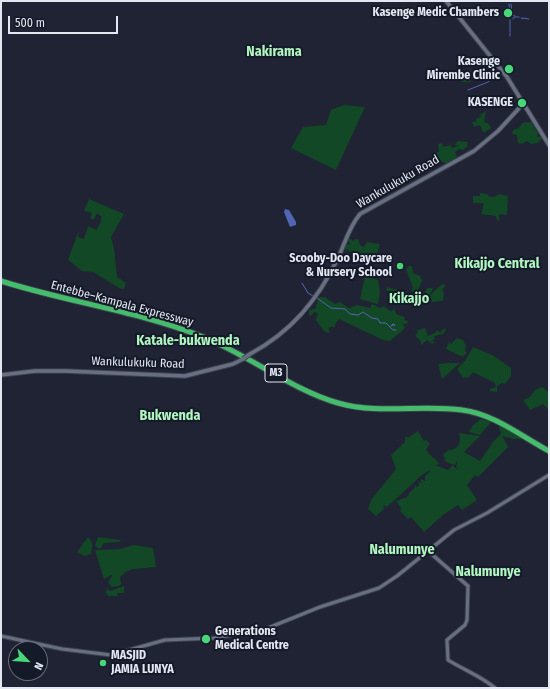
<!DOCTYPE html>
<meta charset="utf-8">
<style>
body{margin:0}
#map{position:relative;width:550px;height:689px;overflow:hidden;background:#1f2333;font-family:"Fira Sans Condensed",sans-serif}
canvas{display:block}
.frame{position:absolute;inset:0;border:2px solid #e3e7f2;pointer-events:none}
.north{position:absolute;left:8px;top:641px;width:40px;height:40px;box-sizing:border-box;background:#151a29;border:1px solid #676c79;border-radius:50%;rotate:115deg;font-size:11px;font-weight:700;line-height:16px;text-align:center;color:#e3e7f2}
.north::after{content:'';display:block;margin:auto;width:14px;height:18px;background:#48d778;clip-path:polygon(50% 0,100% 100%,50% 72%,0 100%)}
.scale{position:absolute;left:8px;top:16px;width:110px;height:18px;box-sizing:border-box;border:2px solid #e3e7f2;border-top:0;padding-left:5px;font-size:12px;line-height:14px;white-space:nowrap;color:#e3e7f2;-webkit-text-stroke:3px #151a29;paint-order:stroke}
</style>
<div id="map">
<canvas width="550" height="689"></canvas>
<div class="frame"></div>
<div class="north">N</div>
<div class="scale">500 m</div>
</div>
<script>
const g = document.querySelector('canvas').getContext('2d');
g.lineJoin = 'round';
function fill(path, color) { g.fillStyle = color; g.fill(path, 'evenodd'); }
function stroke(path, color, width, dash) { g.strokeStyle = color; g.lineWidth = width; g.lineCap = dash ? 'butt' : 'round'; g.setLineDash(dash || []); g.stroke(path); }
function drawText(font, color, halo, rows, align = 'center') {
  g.font = font + ' "Fira Sans Condensed",sans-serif'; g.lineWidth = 4; g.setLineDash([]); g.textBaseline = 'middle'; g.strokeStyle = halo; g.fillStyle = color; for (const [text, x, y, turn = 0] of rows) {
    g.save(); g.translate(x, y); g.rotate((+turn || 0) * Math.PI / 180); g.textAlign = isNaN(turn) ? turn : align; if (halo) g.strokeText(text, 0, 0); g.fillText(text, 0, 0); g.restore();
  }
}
const green = new Path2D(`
 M470,70L475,74L470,80L471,82H461L463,78L462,74H466Z
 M344,105L365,107L336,170L291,148L303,127L326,125L331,110Z
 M486,111L484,122L488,123L491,128L485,132H483L480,125L474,127L472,122H476V119L482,116H479Z
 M531,122L538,133L537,137L541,136L543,138L537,143L531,144L527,141L522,144L518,143L517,135L512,134L513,130L519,128L522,123Z
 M458,141L468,142L467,147L463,150L459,149L455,152L457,157L447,164L440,161L436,163L433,151L435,153L439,152L438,144L442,143L443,147L451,145L452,148L460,145H454Z
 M480,193L487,194L490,197H494L499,194L508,196L507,215L499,214V221L497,220L496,216L481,214L484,203H473V196H480Z
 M89,199L124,214L111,237L114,248L117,277L126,283L124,289H121L93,272L82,271L68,260L79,230L78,237L84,239L88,226L96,230L101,222V216L97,213L94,220L90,218L92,213L84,211Z
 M347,237L354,241L355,239H358L360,245L364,247L367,242L380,244L377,255L373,257V262L369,256L370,261L368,262L362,256L359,259L358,254L351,255L352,252L342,248L344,245L350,244Z
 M409,266H412L413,273L420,276L422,280L417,294L411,291L413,288L406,269Z
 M365,276L378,280L380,292L378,304L360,299Z
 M444,283L445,286L442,290L444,292L443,301L431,302L432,299H429L425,293L427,288H433L430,295H431L433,292Z
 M387,287L405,292L407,293L404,301L386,290Z
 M319,297H325L335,304L340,302L349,308L357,305L370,308L372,304L380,308L384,306L390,311L395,309L396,314L405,317L404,320L408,321L407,324H403L405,328L390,341L383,340L339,319L335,324V327H330L328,329L330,332L328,333L324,331L316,320L318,313L314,312L311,316L309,315V310L315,309Z
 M425,328L428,336L435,333L436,330L440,332L445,328L446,330L443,334L434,336L435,339L430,342L436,341L432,344L427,340L421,345V341L415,336L418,332L417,330Z
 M457,338L463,340L466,346L465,351L467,352L463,357L446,349L449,342L451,344Z
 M473,347L494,356L511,368V376L505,384L502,383L497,386V392L490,391V389L496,387L495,383L473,372L469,377L463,378L457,369L465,361Z
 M449,363H460L442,379L438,364Z
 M542,387L549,392V410L543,404L530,410L523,400L529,398L535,390Z
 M481,419L491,422L480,435L469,432L473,425Z
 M498,424L524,439H514L502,436Z
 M418,431L424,441L426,440L430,444L426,449C429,456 436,458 439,464L435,465L448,470L453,465L455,468L458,469L456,467L458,460L455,465L448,463L444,460L446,457L444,458L443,455L448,450C458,450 462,443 459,433L480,436L464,452L480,461L493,442L501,434L508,447L478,477L475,475L467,485L477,500L462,510L458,505L443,515L424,532L411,517L408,519L400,511L401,508L396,501L407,497L410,492L415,488L414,485L417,487L419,485L418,481L421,483V479L425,481V485V476L429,473L430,470L422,475L387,507L384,505L383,507L385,508L376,516L368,509L371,500L396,469L391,455L405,442V437H409Z
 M88,537C93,542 93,547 91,554L85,556L77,552Z
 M98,537L121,540L119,542L104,543L100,549L95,546Z
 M134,545L153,548L156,567L133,569L126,572L120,577L121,584L119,586L111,587L108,582L112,576L111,575L104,579L95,550L120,549Z
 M124,586V593H118L117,596H108L106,592L107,588L110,591Z`);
const water = new Path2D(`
 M285,209L289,210L296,222V225L290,227L284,212Z`);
const stream = new Path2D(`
 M509,4L510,14
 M511,4L512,14L515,16
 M510,15V18
 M521,18L523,19
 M523,18L529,19
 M513,19L514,17H519
 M510,32V20
 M510,36V33
 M468,90L488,82L501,73
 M302,283L308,293L313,296
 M317,298L331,308L345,309L350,314L358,315L363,312L372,318L378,319L380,323H386L393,330H396
 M391,326L393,324
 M392,326L394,324L395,326L394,325`);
const tertiary = new Path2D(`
 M427,550L468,586L467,620L465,625L447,640L448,660C464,670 481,676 495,688
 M1,636L62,649L111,655L165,640L215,638L268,628L320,607L379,588L397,576L454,530L487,513L549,475`);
const secondary = new Path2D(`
 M446,1L507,77L549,145
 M250,354C291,332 318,300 338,258C345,243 349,227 360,214L474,151L498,131L523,104
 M1,375L35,371H65L185,376L233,364L243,359`);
const motorway = new Path2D(`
 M1,281C67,302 138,311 203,337C249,355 292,390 338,403C380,415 420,404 462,410C494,414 521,436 549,451`);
const secondaryBridge = new Path2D(`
 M243,359L250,354`);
const markers = [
 [508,13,5,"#48d778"],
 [509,69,5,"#48d778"],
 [522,103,5,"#48d778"],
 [400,266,4,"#48d778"],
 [206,639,5,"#48d778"],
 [103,663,4,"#48d778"]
];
const shields = [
 [276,373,22]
];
const shieldNames = [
 ["M3",276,373]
];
const poiNames = [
 ["Kasenge Medic Chambers",499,13],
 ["Kasenge",500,62],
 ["Mirembe Clinic",500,76],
 ["KASENGE",513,103],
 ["Scooby-Doo Daycare",392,259],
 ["& Nursery School",392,273],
 ["Generations",215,632,"left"],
 ["Medical Centre",215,646,"left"],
 ["MASJID",111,656,"left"],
 ["JAMIA LUNYA",111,670,"left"]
];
const streetNames = [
 ["Wankulukuku Road",398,182,-30],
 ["Entebbe–Kampala Expressway",122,304,15],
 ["Wankulukuku Road",138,363,2]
];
const quarterNames = [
 ["Nakirama",274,52],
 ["Kikajjo Central",497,264],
 ["Kikajjo",409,299],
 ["Katale-bukwenda",188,341],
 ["Bukwenda",170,416],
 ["Nalumunye",402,550],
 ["Nalumunye",488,572]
];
fill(green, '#124825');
fill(water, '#5265b4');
stroke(stream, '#5265b4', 1);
stroke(tertiary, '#3d414e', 5);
stroke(secondary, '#3d414e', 5.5);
stroke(motorway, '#3d414e', 7);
stroke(tertiary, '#696f83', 3);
stroke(secondary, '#696f83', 3.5);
stroke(motorway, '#45bc6b', 5);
stroke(secondaryBridge, '#3d414e', 5.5, []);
stroke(secondaryBridge, '#696f83', 3.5);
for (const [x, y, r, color] of markers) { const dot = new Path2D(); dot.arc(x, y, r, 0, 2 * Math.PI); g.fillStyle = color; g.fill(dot); stroke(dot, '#151a29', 1.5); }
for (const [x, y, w] of shields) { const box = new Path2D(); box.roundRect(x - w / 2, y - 9, w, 18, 3); g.fillStyle = '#151a29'; g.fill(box); stroke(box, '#e3e7f2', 1); }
drawText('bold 11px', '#e3e7f2', null, shieldNames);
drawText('bold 12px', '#e3e7f2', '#151a29', poiNames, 'right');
drawText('12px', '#e3e7f2', '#151a29', streetNames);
drawText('bold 14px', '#b1f5c0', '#151a29', quarterNames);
</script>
